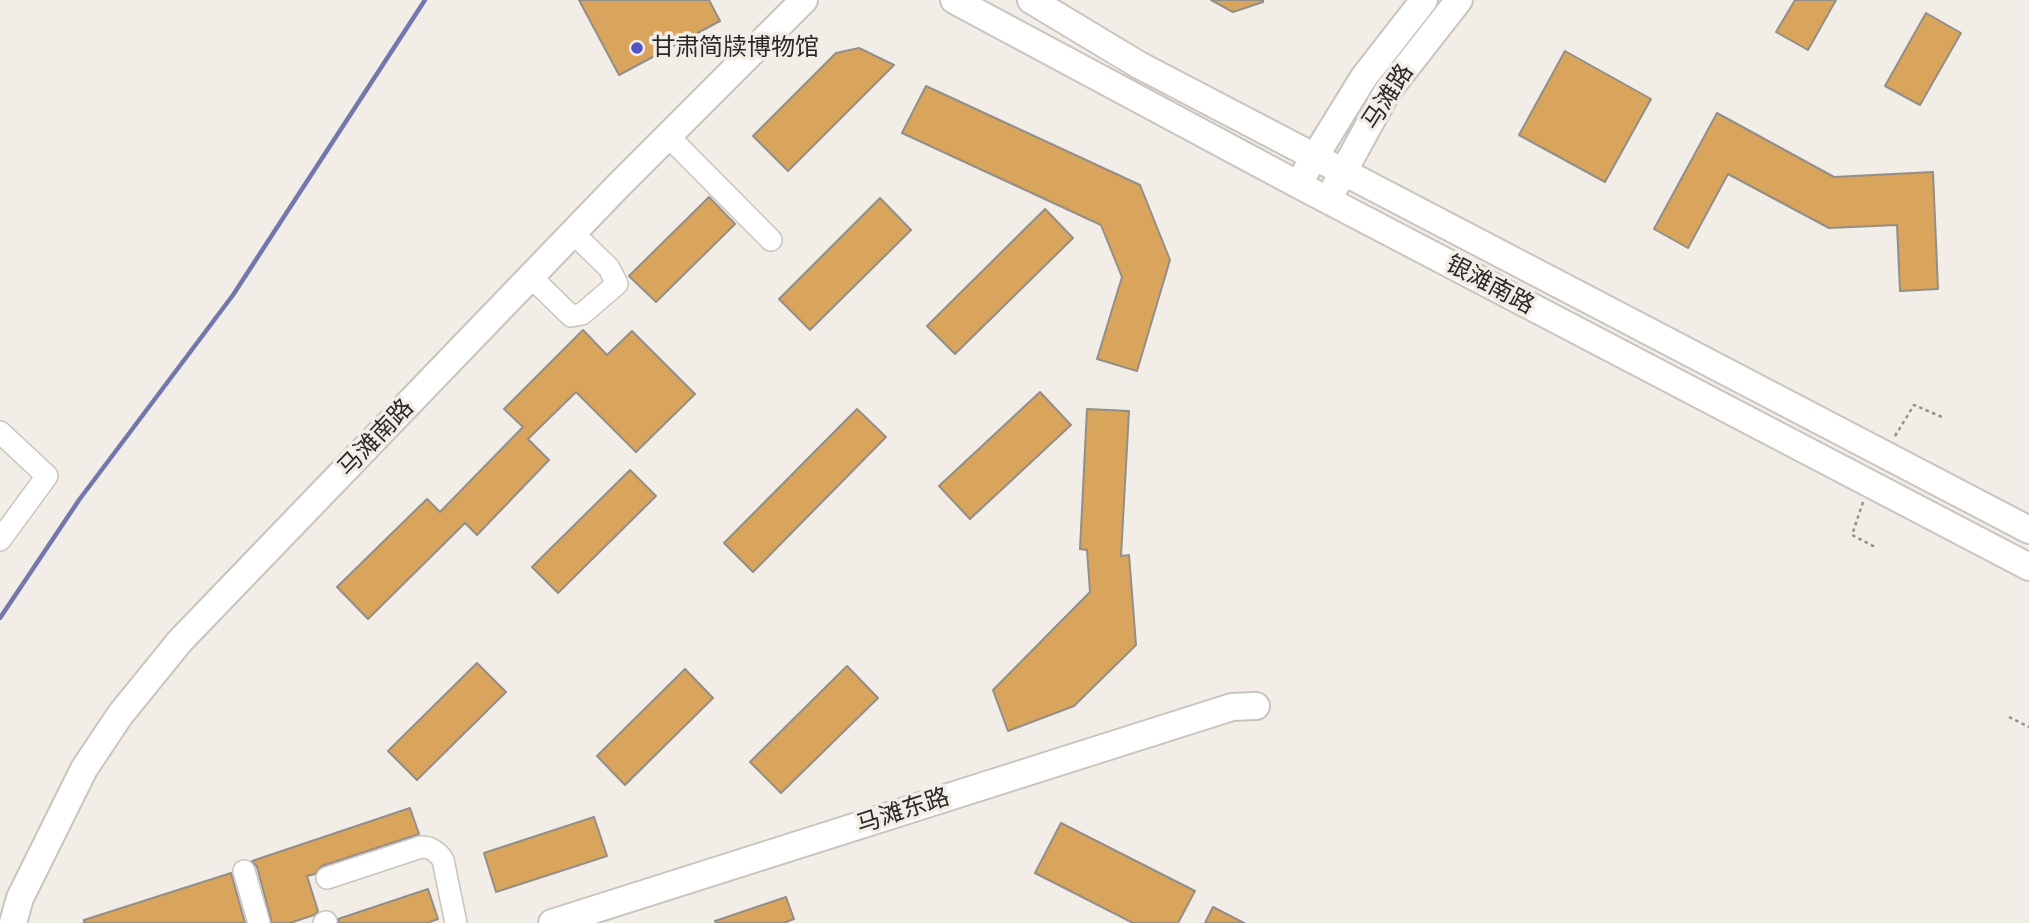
<!DOCTYPE html>
<meta charset="utf-8">
<style>
body{margin:0}
canvas{display:block;background:#f2ede6}
</style>
<canvas width="2029" height="923"></canvas>
<script>
const g = document.querySelector('canvas').getContext('2d');
g.lineJoin = 'round';
function stroke(path, color, width, dash) { g.strokeStyle = color; g.lineWidth = width; g.lineCap = dash ? 'butt' : 'round'; g.setLineDash(dash || []); g.stroke(path); }
function fill(path, color) { g.fillStyle = color; g.fill(path, 'evenodd'); }
function drawText(font, color, halo, rows, align = 'center') {
  g.font = font + ' Raleway,"Noto Sans SC",sans-serif'; g.lineWidth = 7; g.setLineDash([]); g.textBaseline = 'middle'; g.strokeStyle = halo; g.fillStyle = color; for (const [text, x, y, turn = 0] of rows) {
    g.save(); g.translate(x, y); g.rotate((+turn || 0) * Math.PI / 180); g.textAlign = isNaN(turn) ? turn : align; if (halo) g.strokeText(text, 0, 0); g.fillText(text, 0, 0); g.restore();
  }
}
const stream = new Path2D(`
 M0,618L79,500L233,295L425,0`);
const building = new Path2D(`
 M579,0H709L720,21L619,75Z
 M1211,0H1263V2L1233,12Z
 M1795,0H1836L1808,50L1776,32Z
 M1926,13L1961,33L1920,105L1885,86Z
 M859,48L894,65L788,171L753,136L836,53Z
 M1565,51L1651,99L1605,182L1519,135Z
 M926,86L1140,185L1170,260L1137,371L1097,359L1122,277L1101,225L902,133Z
 M1717,113L1834,177L1933,172L1938,289L1900,291L1897,225L1829,228L1728,174L1688,248L1654,229Z
 M709,197L735,224L656,302L629,276Z
 M880,198L911,230L810,330L779,299Z
 M1045,209L1073,238L955,354L927,326Z
 M583,330L607,355L632,331L695,394L636,452L576,392L528,439L549,460L477,535L465,523L368,619L337,587L427,499L440,512L523,427L504,409Z
 M1040,392L1071,425L970,519L939,486Z
 M857,409L886,437L753,572L724,543Z
 M1087,409L1129,411L1121,556L1129,555L1136,645L1074,706L1008,731L993,690L1090,592L1087,550L1080,549Z
 M630,470L656,496L558,593L532,567Z
 M477,663L506,692L417,780L388,751Z
 M847,666L878,698L781,793L750,762Z
 M685,669L713,698L625,785L597,756Z
 M410,808L419,834L322,866L315,874L307,876L318,911L314,915L290,923H272L257,867L252,861Z
 M594,817L607,856L496,892L484,853Z
 M1061,823L1195,891L1178,923H1133L1035,873Z
 M231,873L245,923H84V920Z
 M428,889L438,919L427,923H339L338,919Z
 M786,897L794,919L784,923H716L715,921Z
 M1213,907L1244,923H1205Z`);
const path = new Path2D(`
 M1895,436L1914,405L1942,417
 M1863,502L1852,535L1877,548
 M2009,717L2029,727`);
const minor = new Path2D(`
 M668,136L771,240
 M531,277L571,316L582,314L617,284L609,268L573,233
 M0,432L47,476L0,540
 M244,871L259,923
 M327,878L421,847C431,847 437,851 443,860L456,923
 M324,923L326,922`);
const major = new Path2D(`
 M954,0L1299,185L2029,567
 M1031,0L1139,65L2029,530
 M1306,171L1364,77L1424,0
 M1335,187L1387,92L1459,0
 M13,923L20,898L84,769L120,715L180,641L618,186L804,0
 M552,923L1232,707L1256,706`);
const markers = [
 [637,48,7,"#5153c9"]
];
const poiNames = [
 ["甘肃简牍博物馆",651,48]
];
const streetNames = [
 ["马滩路",1388,97,-57],
 ["银滩南路",1490,285,28],
 ["马滩南路",376,438,-46],
 ["马滩东路",903,811,-18]
];
stroke(stream, '#7278ab', 4.5);
fill(building, '#d9a55d');
stroke(building, '#938e87', 2);
stroke(minor, '#c9c4bd', 24);
stroke(major, '#c9c4bd', 30);
stroke(path, '#94908b', 2.5, [3.5, 3.5]);
stroke(minor, '#fff', 21);
stroke(major, '#fff', 26);
for (const [x, y, r, color] of markers) { const dot = new Path2D(); dot.arc(x, y, r, 0, 2 * Math.PI); g.fillStyle = color; g.fill(dot); stroke(dot, '#f2ede6', 2.5); }
drawText('24px', '#2b2927', '#f2ede6', poiNames, 'left');
drawText('24px', '#2b2927', '#f2ede6', streetNames);
</script>
